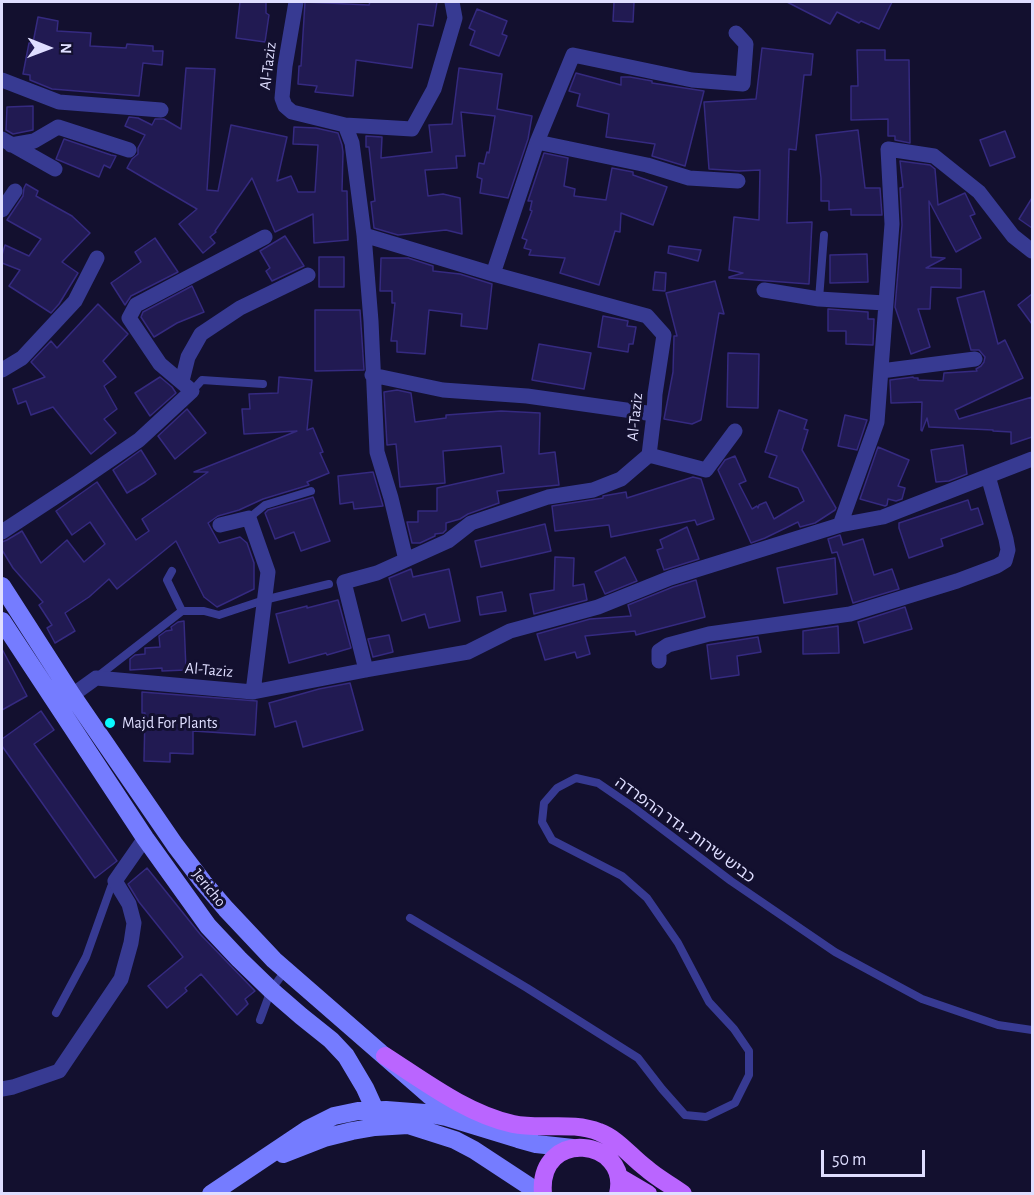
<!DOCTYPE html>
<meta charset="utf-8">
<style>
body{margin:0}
#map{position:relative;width:1034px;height:1195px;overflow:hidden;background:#13102f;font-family:"Alegreya Sans",sans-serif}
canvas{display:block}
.frame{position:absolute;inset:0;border:3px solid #dfdeff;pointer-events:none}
.north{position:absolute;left:18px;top:18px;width:60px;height:60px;-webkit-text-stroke:4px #13102f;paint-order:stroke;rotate:91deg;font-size:16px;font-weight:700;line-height:24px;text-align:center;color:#dfdeff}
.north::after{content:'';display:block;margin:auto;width:21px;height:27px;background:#dfdeff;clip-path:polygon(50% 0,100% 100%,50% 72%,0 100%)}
.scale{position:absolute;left:821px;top:1150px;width:104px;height:27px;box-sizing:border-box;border:3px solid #dfdeff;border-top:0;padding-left:8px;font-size:18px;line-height:21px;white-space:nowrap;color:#dfdeff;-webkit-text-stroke:4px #13102f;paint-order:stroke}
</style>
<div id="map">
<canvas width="1034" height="1195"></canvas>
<div class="frame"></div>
<div class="north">N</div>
<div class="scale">50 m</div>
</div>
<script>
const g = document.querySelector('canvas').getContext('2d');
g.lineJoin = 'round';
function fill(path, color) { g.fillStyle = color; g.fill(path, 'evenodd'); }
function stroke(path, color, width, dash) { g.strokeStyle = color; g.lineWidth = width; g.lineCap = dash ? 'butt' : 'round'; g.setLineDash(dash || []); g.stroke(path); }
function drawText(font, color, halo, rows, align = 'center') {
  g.font = font + ' "Alegreya Sans","Noto Sans Hebrew",sans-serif'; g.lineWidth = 6; g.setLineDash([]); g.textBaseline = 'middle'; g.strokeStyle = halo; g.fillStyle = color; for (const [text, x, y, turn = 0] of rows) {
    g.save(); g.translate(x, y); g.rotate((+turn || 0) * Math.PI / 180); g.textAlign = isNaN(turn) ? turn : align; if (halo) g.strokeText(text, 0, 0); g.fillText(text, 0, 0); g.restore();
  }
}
const building = new Path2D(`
 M240,2H266V13L269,15L265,42L236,38Z
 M305,2L369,5L370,2H437L433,26L418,24L412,68L356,60L353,96L315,92L317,86L298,84L299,66H301Z
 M614,2H634L633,22L613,21Z
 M787,2H892L879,29L861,21L859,23L837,12L830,24Z
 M477,9L507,21L502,34L507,36L499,56L470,45L475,31L469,28Z
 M38,17L58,21L57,31L91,33L90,46L126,48L127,44L153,46V51H163L162,65L143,63L139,96L52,89L30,80V75L23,74L29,43H33Z
 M762,48L813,54L811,75H804L796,150L789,149L787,223L812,222L809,284L729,278V277L743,273L729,270L734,217L759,220L760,170L739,171L709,169L704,102L756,99Z
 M857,50H885V60H909L910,143L895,140V136H888V119L851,120V86H858Z
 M186,68L215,69L207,190L218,191L231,125L287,137L277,181L291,176L298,192H315L318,145L293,144L294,127L316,128L338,133L342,145L343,152L342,191H347L348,240L314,243L313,214L275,232L252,178L215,231L216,232L210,237L215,243L203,253L179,224L197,209L127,168L132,159L138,154V148L145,135L125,126L129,117L138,118L152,125L155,119H164L181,129Z
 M459,68L502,74L497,109L532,116L528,139L508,198L480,193L482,179L477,177L479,163L484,164L487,152L489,153L495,116L461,112L465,156H456L457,168L425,170L428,196L443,194L460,198L462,234L446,230L398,235L374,228L371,202L375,201L369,147H366V136L382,137L381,158L432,152L429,125L452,124Z
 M576,73L621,85V77H630L652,81V83L704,91L685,166L652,156L655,144L606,137L609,114L577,106L580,94L569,91Z
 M33,106V130L13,134L6,130L7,107Z
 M858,130L865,188H880L882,215H851V209L829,210V201H821V178L816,135Z
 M1005,131L1015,157L990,166L980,140Z
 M64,139L111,155L116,156L110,168L104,165L99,177L56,159Z
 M544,153L568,158L564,186L575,189L574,196L606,200L612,168L633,172V175L667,187L653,225L621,213L620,232L615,231L599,285L560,273L565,258L529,255L531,250L524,248L527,240L522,238L532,211L530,210L532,201H528Z
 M900,161L930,165L935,169L938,205L965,193L975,214L970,216L981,238L956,252L929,201L931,257L945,258L926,268L961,269V288L931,287L930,309H918L930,347L911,354L895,307L902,225L900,188L903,187Z
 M26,184L38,191L36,196L72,216L90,233L62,262L78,273L59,304L51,313L9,286L20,270L2,263V255L5,245L29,256L41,239L7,220L23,196L24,188Z
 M1032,198V228L1019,219Z
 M285,236L304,266L272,281L266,271L270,268L260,251Z
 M155,238L178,272L131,296L125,305L111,283L141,262L135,252Z
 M669,246L701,250L698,261L668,253Z
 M867,254L868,282L830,283V255Z
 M319,257H344V287H319Z
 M381,258H408L433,266V271L460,274L492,284L487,329L461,326L462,314L429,310L425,354L397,352V341H391L395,303H392V291H380Z
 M655,272L666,273L665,291L653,290Z
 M715,281L724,314L719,313L701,420L692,424L664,419L673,372L674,336H677L666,293Z
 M192,286L204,312L177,323L154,337L141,317L143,312Z
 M984,291L998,344L1005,340L1023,378L955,410L959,419L1032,397V437L1011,444V432L993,431V430L929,427L927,418L922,431L921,430L922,402L891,403L890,380L913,377L914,378H918V380L943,381L944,373L977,371L976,369L981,366L984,362L985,357L979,350H971L957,298Z
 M1032,294V324L1018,305Z
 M98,304L128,334L103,361L116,377L104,386L117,409L104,419L116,433L91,454L53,407L31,415L26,401L18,404L13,389L45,377L31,362L51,341L57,348Z
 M828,309L868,312V319H874L873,345L846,344V331H828Z
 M315,310H360L364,370L315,371Z
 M603,316L628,321L627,326L636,327L633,344H629L628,352L598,347Z
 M539,344L591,353L584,389L532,380Z
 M728,353L759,354L758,408L727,407Z
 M160,377L172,387L176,393L150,416L135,393Z
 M279,377L312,380L307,430L313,428L323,452L320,453L329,473L307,482L309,485L263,499L239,510L218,516L208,523L219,543L240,537L247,543L254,563V589L217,607L204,597L176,541L117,589L109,579L89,597L65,613L75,631L55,643L47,628L52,625L39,605L43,602L13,568L2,550V542L7,540L22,531L41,563L67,540L84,562L105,544L90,522L72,535L56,511L97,482L136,540L149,531L142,519L208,472H194L297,431L244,434L242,409H250L249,394L278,393Z
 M397,390L411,393L415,422L446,418V415L501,411L540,413L539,454L555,452L559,485L497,491L499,503L468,514L460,519L446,523V530L443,533L435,534V536L420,543H412L407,522H418V511H437V488L504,473L501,446L443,451L445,483L400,487L396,444L387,445L384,392Z
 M187,409L206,433L175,459L158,436Z
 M779,410L807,420L804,429L808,430L802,450L836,508L835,510L815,523L800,527L798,522L765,538L751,543L718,470L725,460L735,456L746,481L739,484L752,509L757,506L758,508L759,505L766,502L774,519L804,501L798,488L769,477L777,456L765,452Z
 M845,415L867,420L857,450L838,446Z
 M963,445L967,474L949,481L936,482L931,450Z
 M878,447L909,460L898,486L905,488L902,499L896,501L888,499L887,505L885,506L860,499Z
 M141,450L156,474L145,482L127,493L113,470Z
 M373,472L383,506L354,509L353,502L340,504L338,476Z
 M693,477L701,479L714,519L697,525L695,520L611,537L609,525L555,531L552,506L603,498V496L626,492L627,498Z
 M313,497L330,541L301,551L294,532L275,539L265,513L268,510Z
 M968,500L971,510L978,508L983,524L941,539L943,546L909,558L899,528V523Z
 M545,524L551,551L481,567L475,541Z
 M687,527L699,559L664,570L657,550L663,548L660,540Z
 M840,535L843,545L863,539L874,575L892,569L899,589L853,603L837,552L832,553L828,539Z
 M555,557L574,558L573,586L584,584L587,600L534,614L530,594L554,590Z
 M625,557L637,581L605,594L595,572Z
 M835,558L837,594L784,603L777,568Z
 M411,569L413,577L449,569L460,621L429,628L425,614L402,621L389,578Z
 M696,580L705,617L636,635L635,631L585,636L590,654L577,658L575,652L545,660L537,634L590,619L631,616L628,605L673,587Z
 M502,592L506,611L480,615L477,597Z
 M338,600L351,648L327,655L326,653L289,663L276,614L307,606V608Z
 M905,607L912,629L864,643L858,622Z
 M184,621L186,670L162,671V668L130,670V659L135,655L145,654V648L160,647L159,636L166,631L172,630L171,627L178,622Z
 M838,626L839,653L803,654V631Z
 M389,635L393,652L373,657L368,639Z
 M758,637L761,652L737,656L739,675L711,679L707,645Z
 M2,649L27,696L2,710Z
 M350,683L363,730L303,747L296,721L275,727L269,703L319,689Z
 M142,692L257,701L255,735L193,731V754L170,753V762L144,761L145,713H142Z
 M41,711L54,730L34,744L117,861L95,878L2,746V739Z
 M147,868L200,934L255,991L245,999L248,1004L237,1015L201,974L185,988L187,991L167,1008L148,986L183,957L139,902L128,884Z`);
const lane = new Path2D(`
 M819,299L824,235
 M192,391L202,380L263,384
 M249,518L265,505L311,491
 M172,571L167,580L182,611H204L219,615L264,600L329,584
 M97,677L182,611
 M410,918L527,988L638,1058L662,1089L685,1115L706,1117L735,1103L749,1075V1051L734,1029L709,1002L678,943L647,898L622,876L552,840L542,822L544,803L557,788L576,778L598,783L633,807L731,881L835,952L922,999L998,1025L1032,1030
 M56,1013L86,957L111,887L115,881
 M260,1020L271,990L285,971`);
const street = new Path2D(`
 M296,2L285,66L282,98L285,106L292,112L345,125L412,129L434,89L455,18L452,2
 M2,80L59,102L161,110
 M345,125L352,143L364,235L371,321L377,452L391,498L406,560
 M2,139L55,169
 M537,142L647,165L689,178L738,181
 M11,145L34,141L58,127L129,150
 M2,210L15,191
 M364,235L493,274L647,316L664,335L655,394L654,414L649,455L621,479L593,490L548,497L471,523L448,541L377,573L344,582L366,670
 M493,274L537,142L573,55L692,80L743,84L746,44L736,33
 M764,290L819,299L885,303
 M2,370L22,358L75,301L97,258
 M881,371L975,359
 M372,375L443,390L527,396L654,414
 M182,381L188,357L201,334L240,308L308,275
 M649,455L706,470L735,431
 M220,525L249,518L268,572L253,692
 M840,525L883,517L1032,459
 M2,532L78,482L139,440L192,391L160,364L129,318L136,305L265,237
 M659,661V651L668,645L709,634L850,614L957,581L997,566L1005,561L1008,550L1006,539L988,476
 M64,701L96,678L253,692L366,670L468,652L510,631L598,607L670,578L840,525L877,422L892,224L888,149L934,156L979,192L1013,236L1032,251
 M2,1089L13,1087L59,1071L121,979L131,943L134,923L129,904L115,881L145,838`);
const secondary = new Path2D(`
 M2,586L72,695L175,845L203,882L226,909L274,960L429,1095L450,1111L483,1128
 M2,621L145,838L208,926L239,959L271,990L301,1016L331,1040L346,1056L365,1088L375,1110L396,1125
 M283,1154L324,1138L352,1131L375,1127L408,1125L455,1140L474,1150L541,1194
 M211,1194L308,1129L334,1116L358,1111L386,1110L425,1113L446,1117L518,1139L536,1144L573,1148`);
const primary = new Path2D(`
 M385,1056C424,1081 467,1114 513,1124C541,1130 572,1121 599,1132C618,1139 630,1156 646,1168C657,1178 671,1185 683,1194
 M619,1177L648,1194
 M543,1194C537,1127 631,1138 618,1194`);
const markers = [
 [110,723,6,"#0af9ff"]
];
const streetNames = [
 ["Al-Taziz",268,66,-83],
 ["Al-Taziz",635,417,-84],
 ["Al-Taziz",209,670,5],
 ["כביש שירות - גדר ההפרדה",685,830,36],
 ["Jericho",209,888,51]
];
const poiNames = [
 ["Majd For Plants",122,723]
];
fill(building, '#211a52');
stroke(building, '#352a80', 1.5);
stroke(lane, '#373a92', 8);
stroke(street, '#373a92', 15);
stroke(secondary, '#757cff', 18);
stroke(primary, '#ba65ff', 18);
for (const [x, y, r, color] of markers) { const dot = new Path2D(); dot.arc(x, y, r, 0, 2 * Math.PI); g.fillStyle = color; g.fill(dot); stroke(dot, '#13102f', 2); }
drawText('16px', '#dfdeff', '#13102f', streetNames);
drawText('16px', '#dfdeff', '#13102f', poiNames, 'left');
</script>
